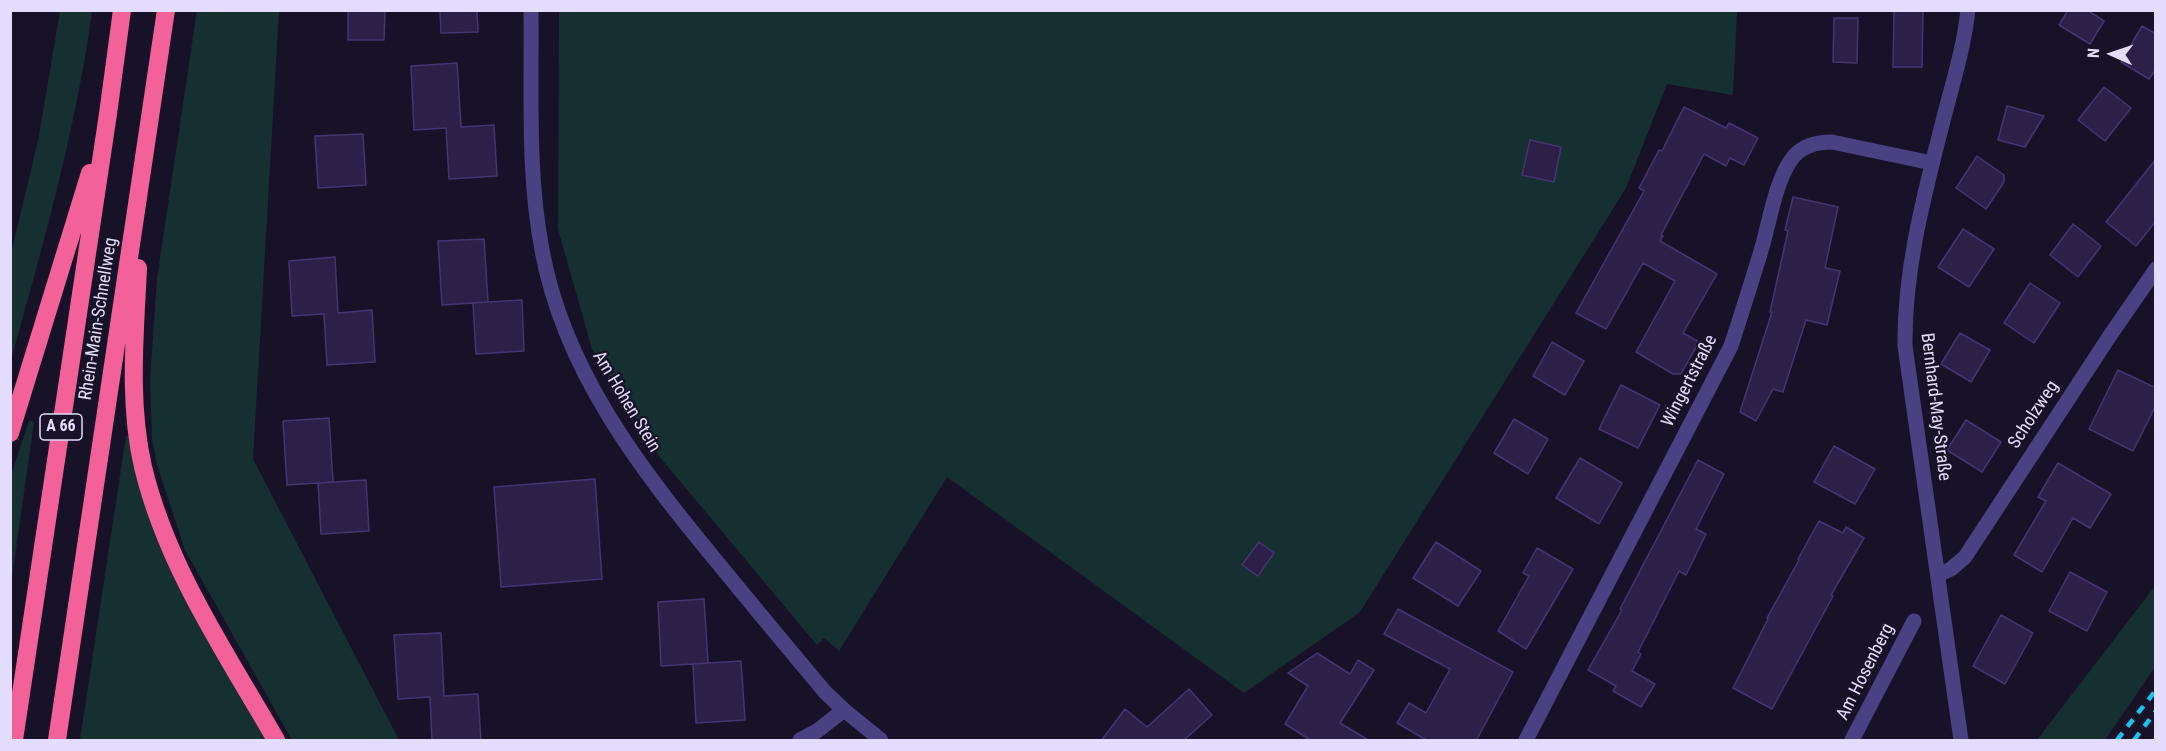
<!DOCTYPE html>
<meta charset="utf-8">
<style>
body{margin:0}
#map{position:relative;width:2166px;height:751px;overflow:hidden;background:#181228;font-family:"Roboto Condensed",sans-serif}
canvas{display:block}
.frame{position:absolute;inset:0;border:12px solid #e3dcfc;pointer-events:none}
.north{position:absolute;left:2082px;top:24px;width:60px;height:60px;-webkit-text-stroke:4px #181228;paint-order:stroke;rotate:273deg;font-size:16px;font-weight:700;line-height:24px;text-align:center;color:#e3dcfc}
.north::after{content:'';display:block;margin:auto;width:21px;height:27px;background:#e3dcfc;clip-path:polygon(50% 0,100% 100%,50% 72%,0 100%)}
</style>
<div id="map">
<canvas width="2166" height="751"></canvas>
<div class="frame"></div>
<div class="north">N</div>
</div>
<script>
const g = document.querySelector('canvas').getContext('2d');
g.lineJoin = 'round';
function fill(path, color) { g.fillStyle = color; g.fill(path, 'evenodd'); }
function stroke(path, color, width, dash) { g.strokeStyle = color; g.lineWidth = width; g.lineCap = dash ? 'butt' : 'round'; g.setLineDash(dash || []); g.stroke(path); }
function drawText(font, color, halo, rows, align = 'center') {
  g.font = font + ' "Roboto Condensed",sans-serif'; g.lineWidth = 4.5; g.setLineDash([]); g.textBaseline = 'middle'; g.strokeStyle = halo; g.fillStyle = color; for (const [text, x, y, turn = 0] of rows) {
    g.save(); g.translate(x, y); g.rotate((+turn || 0) * Math.PI / 180); g.textAlign = isNaN(turn) ? turn : align; if (halo) g.strokeText(text, 0, 0); g.fillText(text, 0, 0); g.restore();
  }
}
const green = new Path2D(`
 M197,10L279,11L253,459L399,740H292L185,550L157,465L152,439L150,380L157,279Z
 M60,11H92C76,129 43,245 11,360V254L39,136Z
 M559,11H1737L1733,95L1667,84L1626,188L1360,612L1244,693L947,477L839,651L824,638L817,645L658,455L592,349L558,229Z
 M29,421L34,422L11,584V475Z
 M126,436H130L140,480L267,740H80Z
 M2155,586V667L2105,740H2037Z`);
const building = new Path2D(`
 M348,10H385L384,40H348Z
 M1894,10H1923L1922,67H1893Z
 M2068,10H2087L2104,21L2090,44L2059,25Z
 M440,11H477L478,32L441,33Z
 M1834,18H1858L1857,63L1833,62Z
 M2142,26L2156,34V69L2149,79L2121,62Z
 M457,63L461,127L494,125L497,176L449,179L446,128L414,130L411,66Z
 M2104,87L2131,108L2105,141L2078,120Z
 M2007,106L2044,116L2025,147L1998,140Z
 M1684,107L1726,128L1729,123L1758,138L1744,165L1730,158L1726,166L1704,154L1661,235L1663,236L1660,241L1717,274L1683,333L1699,342L1681,374H1673L1636,352L1675,281L1643,263L1606,329L1576,313L1644,191L1639,188L1659,150L1662,151Z
 M363,134L366,185L318,188L315,136Z
 M1530,140L1561,147L1554,182L1522,175Z
 M1977,156L2004,175V182L1986,209L1956,188Z
 M2156,159V221L2136,246L2106,222Z
 M1793,197L1838,207L1825,268L1840,271L1827,325L1806,320L1783,392L1773,389L1756,421L1740,412L1772,312H1770L1788,231L1785,230Z
 M2073,224L2101,246L2078,277L2050,255Z
 M1963,229L1994,249L1969,287L1938,267Z
 M484,239L488,302L442,305L438,241Z
 M335,257L338,313L372,310L375,362L327,365L324,314L292,316L289,261Z
 M2030,283L2060,303L2034,343L2004,323Z
 M522,300L524,351L476,354L473,303Z
 M1960,333L1990,350L1971,382L1941,364Z
 M1552,342L1584,361L1565,395L1533,376Z
 M2118,370L2156,388V405L2133,451L2089,429Z
 M1621,385L1660,405L1638,448L1599,429Z
 M329,418L333,482L287,485L283,421Z
 M1514,419L1548,439L1528,474L1494,453Z
 M1966,420L2001,442L1982,472L1947,450Z
 M1834,446L1875,469L1855,504L1814,482Z
 M1580,458L1622,483L1599,524L1556,498Z
 M1698,460L1724,474L1696,529L1706,534L1686,575L1679,571L1638,652L1641,654L1632,671L1655,684L1641,707L1613,691L1616,686L1588,670L1622,610L1620,609Z
 M2058,463L2111,494L2090,528L2073,518L2042,572L2014,555L2046,501L2038,497Z
 M595,479L602,579L501,587L494,487Z
 M366,480L369,531L321,534L318,483Z
 M1819,521L1843,533L1846,527L1864,538L1831,595L1833,596L1772,709L1733,688L1768,619L1767,618L1799,560L1798,559Z
 M1259,542L1274,553L1258,576L1242,565Z
 M1436,542L1481,571L1458,606L1413,578Z
 M1537,548L1573,569L1526,649L1498,631L1529,576L1523,573Z
 M2070,572L2107,592L2087,631L2049,611Z
 M704,599L708,663L661,666L658,602Z
 M1398,609L1513,672L1476,741H1428L1397,723L1409,703L1426,713L1450,669L1384,634Z
 M2001,615L2033,633L2005,684L1973,666Z
 M441,633L444,696L478,694L481,741H432L430,697L398,699L394,635Z
 M1317,653L1350,674L1358,660L1374,670L1340,723L1370,741H1312L1285,724L1308,686L1288,673Z
 M741,661L745,720L696,723L693,664Z
 M1189,689L1212,715L1183,741H1101L1125,709L1147,727Z`);
const street = new Path2D(`
 M531,10C532,90 527,172 542,250C564,371 641,470 718,563C753,606 789,649 825,692L844,710L881,740
 M1938,575L1951,569L1965,557L2111,334L2156,269
 M800,740L817,731L844,710
 M1526,740L1731,346C1742,312 1753,278 1763,244C1770,218 1777,176 1794,156C1804,145 1817,142 1832,142L1932,163
 M1852,740L1914,621
 M1961,740L1905,346C1904,268 1925,192 1944,117C1953,82 1964,47 1968,10`);
const highway = new Path2D(`
 M138,268C135,334 128,402 143,467C167,567 226,653 276,740
 M10,433L90,173
 M14,740L108,114L122,10
 M57,740L166,10`);
const rail = new Path2D(`
 M2117,740L2156,690
 M2134,740L2156,711`);
const shields = [
 [61,427,42]
];
const shieldNames = [
 ["A 66",61,427]
];
const streetNames = [
 ["Rhein-Main-Schnellweg",99,319,-81],
 ["Wingertstraße",1690,381,-63],
 ["Am Hohen Stein",626,402,59],
 ["Bernhard-May-Straße",1935,407,83],
 ["Scholzweg",2034,415,-57],
 ["Am Hosenberg",1866,672,-63]
];
fill(green, '#163032');
fill(building, '#2c2048');
stroke(building, '#463472', 1.5);
stroke(street, '#4a4183', 15);
stroke(highway, '#f36199', 18);
stroke(rail, '#18c4ed', 4.5, [9, 8]);
for (const [x, y, w] of shields) { const box = new Path2D(); box.roundRect(x - w / 2, y - 13, w, 26, 4.5); g.fillStyle = '#181228'; g.fill(box); stroke(box, '#e3dcfc', 1.5); }
drawText('bold 16px', '#e3dcfc', null, shieldNames);
drawText('18px', '#e3dcfc', '#181228', streetNames);
</script>
